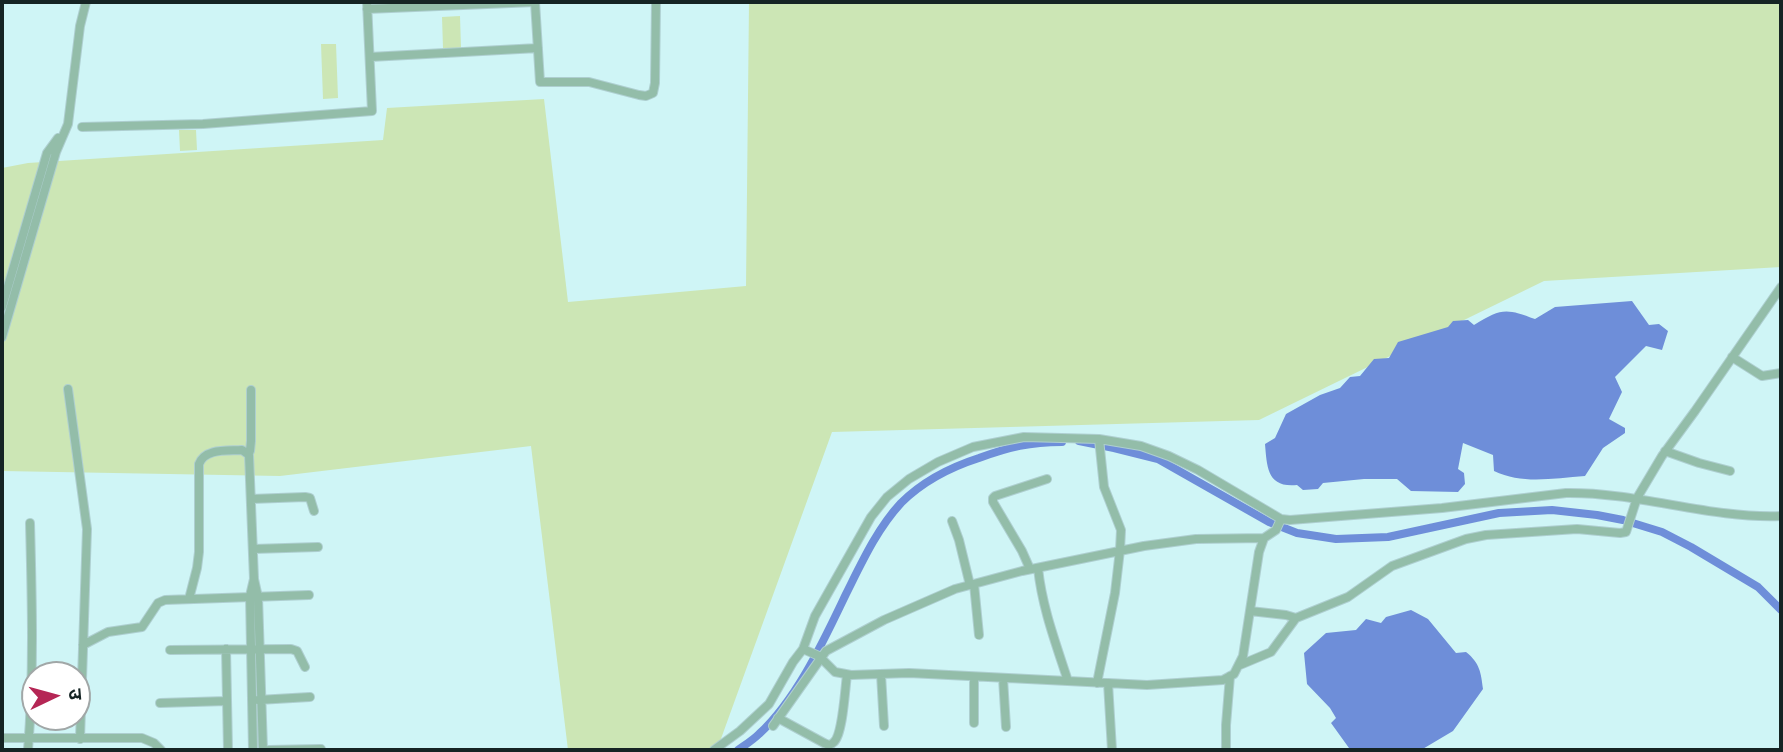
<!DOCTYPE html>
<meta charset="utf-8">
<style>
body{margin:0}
#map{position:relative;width:1783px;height:752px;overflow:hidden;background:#cff5f6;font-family:"Fira Sans Condensed","Noto Sans Devanagari",sans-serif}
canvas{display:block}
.frame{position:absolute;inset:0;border:4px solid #152424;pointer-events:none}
.north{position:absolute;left:21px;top:661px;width:70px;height:70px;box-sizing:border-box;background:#fff;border:2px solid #a1a7a7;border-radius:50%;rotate:85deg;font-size:19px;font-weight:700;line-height:28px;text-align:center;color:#152424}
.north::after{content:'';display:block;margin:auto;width:24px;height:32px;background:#b52655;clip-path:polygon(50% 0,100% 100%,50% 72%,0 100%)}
</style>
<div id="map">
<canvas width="1783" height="752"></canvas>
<div class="frame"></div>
<div class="north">उ</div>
</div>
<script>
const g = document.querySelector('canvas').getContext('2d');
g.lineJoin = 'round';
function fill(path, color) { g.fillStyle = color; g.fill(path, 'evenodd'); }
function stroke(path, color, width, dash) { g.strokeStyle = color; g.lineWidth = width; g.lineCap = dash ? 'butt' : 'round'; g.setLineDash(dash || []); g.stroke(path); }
const green = new Path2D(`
 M749,2H1781V267L1544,281L1259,420L832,432L718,747L711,750H568L531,446L280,476L2,471V168L28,163L383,140L387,108L544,99L568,302L746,286Z
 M460,16L461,48H443L442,17Z
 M321,44H336L338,98L323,99Z
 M179,130H196L197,150L180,151Z`);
const water = new Path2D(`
 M1632,301L1649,325L1659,324L1668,331L1662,350L1646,346L1615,377L1622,392L1609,419L1625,428V433L1603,448L1585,476C1554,478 1523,485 1494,471L1493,455L1463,443L1458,469L1464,473L1465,484L1458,492L1411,491L1397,479H1364L1323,483L1318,489L1303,490L1297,485C1267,488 1267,467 1265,444L1275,438L1286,414L1320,395L1340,388L1350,377L1360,376L1374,359L1389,358L1398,342L1448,327L1453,321L1468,320L1474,325C1501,308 1506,308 1535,319L1555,307Z
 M1411,610L1428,619L1456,653L1466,652C1480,663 1481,673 1483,689L1453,731L1421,750H1354L1349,748L1331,723L1336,718L1330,708L1307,684L1304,653L1326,633L1356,630L1366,619L1381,623L1386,617Z`);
const canal = new Path2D(`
 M1079,441L1114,448L1158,459L1269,522L1297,533L1336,539L1388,537L1499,513L1552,510L1597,515L1623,520L1662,532L1691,547L1758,587L1781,610
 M738,750C745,745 753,740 759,734C797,699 824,640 846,594C862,562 877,529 901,503C923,481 951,467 979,458C1009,447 1030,442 1062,442`);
const minor = new Path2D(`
 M535,2L540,82H589L639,95L646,96L653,93L655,83L656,2
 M367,9L535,2
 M370,57L538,48
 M82,127L203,124L372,111L367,2
 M2,307L47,153L58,138
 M2,337L56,152L68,124L80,26L86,2
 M1732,357L1762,376L1781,373
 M68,389L87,529L80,739
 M1665,451L1699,463L1730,471
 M246,452L250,451L251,441V390
 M251,499L305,497L310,498L314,511
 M952,521L959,540L970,585
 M253,549L318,547
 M1038,568C1042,607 1056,644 1068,681
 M1030,569L1022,551L993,502V498L995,496L1047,479
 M974,584L979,635
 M189,599L197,568L199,552V464C205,448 227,451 242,450L249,455L254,579
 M1250,611L1286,615L1296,618
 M83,645L108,632L142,627L158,603L165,600L309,595
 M226,649L228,750
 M803,649L819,656L835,672L851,675L909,673L1147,685L1223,680L1234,674L1243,656L1259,552L1264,538
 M170,650L291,649L297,651L305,667
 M1240,665L1271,652L1296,618L1348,597L1392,566L1466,539L1486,535L1577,529L1620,533L1626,532L1637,498L1662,456L1695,411L1781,287
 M881,674L884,726
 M1003,678L1006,727
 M1097,683L1115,593L1120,550L1121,530L1104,487L1099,439
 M1108,683L1112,750
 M258,700L310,697
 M160,703L227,701
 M778,718L824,743C829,745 830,746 834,742C843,734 845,688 847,675
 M974,723V677
 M773,726L826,651L884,620L955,589L1022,571L1144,546L1196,539L1264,538L1276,530L1281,519
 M2,738H142L154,743L161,750
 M28,750C34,675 32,599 30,523
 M253,750L250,596L254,579L258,597L263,750
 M269,750L321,749
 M714,750L740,731L769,704L793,662L803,649L815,616L871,517L887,497L909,479L938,462L973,447L1024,437L1099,439L1141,446L1169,456L1198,470L1281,519L1290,520L1442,508L1566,493C1639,492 1709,519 1781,516
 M1226,750V725L1230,676`);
fill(green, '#cce6b5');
fill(water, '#6e8ed9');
stroke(canal, '#6e8ed9', 8);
stroke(minor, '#aecfd0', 10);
stroke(minor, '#93bda9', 8);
</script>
